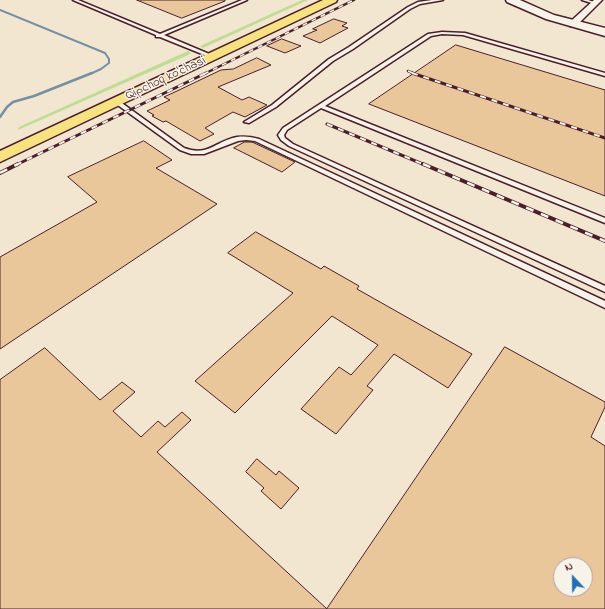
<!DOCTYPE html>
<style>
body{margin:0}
#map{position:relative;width:605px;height:609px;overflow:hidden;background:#f3e6d1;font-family:"Indie Flower",sans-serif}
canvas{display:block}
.north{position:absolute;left:553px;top:557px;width:40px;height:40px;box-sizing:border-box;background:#f7f3e8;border:1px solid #b29e9c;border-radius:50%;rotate:338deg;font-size:11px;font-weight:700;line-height:16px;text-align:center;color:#4a1f2b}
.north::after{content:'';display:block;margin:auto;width:14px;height:18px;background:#1f6fb2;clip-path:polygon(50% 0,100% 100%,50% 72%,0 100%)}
</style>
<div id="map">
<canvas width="605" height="609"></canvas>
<div class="north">N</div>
</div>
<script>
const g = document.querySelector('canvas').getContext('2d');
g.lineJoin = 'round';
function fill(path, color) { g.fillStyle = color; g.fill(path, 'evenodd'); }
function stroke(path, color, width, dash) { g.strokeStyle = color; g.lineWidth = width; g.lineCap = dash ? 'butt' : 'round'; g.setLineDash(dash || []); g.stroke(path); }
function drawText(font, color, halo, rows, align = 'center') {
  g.font = font + ' "Indie Flower",sans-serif'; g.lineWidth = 3; g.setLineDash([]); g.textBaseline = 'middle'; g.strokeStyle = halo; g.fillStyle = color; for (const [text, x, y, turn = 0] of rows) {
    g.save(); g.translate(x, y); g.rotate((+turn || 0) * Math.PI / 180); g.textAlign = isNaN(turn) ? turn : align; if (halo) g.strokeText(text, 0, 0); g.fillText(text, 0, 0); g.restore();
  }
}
const green = new Path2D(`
 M302,0H308L203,48L200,46Z
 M188,51L191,53L188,55L18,130L19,127Z`);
const streamFar1 = new Path2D(`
 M0,10L105,53L109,59V63L101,69L90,74`);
const stream = new Path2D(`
 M0,117L7,107L13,102L34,96L92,73`);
const building = new Path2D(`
 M137,0H225V1L182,18Z
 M334,19L347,23L342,26L348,28L320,43L303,36L317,30L313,29Z
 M282,39L301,46L285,53L267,46Z
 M456,45L605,90V196L369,104Z
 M257,58L271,65L218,87L242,100L249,97L267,105L245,117L233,112L205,128L214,134L200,141L166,121L163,122L152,116L154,115L147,111L170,100L164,97L177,91L221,70L233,69Z
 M144,141L172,160L156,168L217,204L0,349V257L97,202L68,177Z
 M245,142H252L295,162L282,172L234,148Z
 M256,232L321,269L324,266L359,286L357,289L472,354L448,388L394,354L367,386L373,390L336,434L301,409L339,367L351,375L378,345L332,316L235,413L195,381L293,293L228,253Z
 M505,347L605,402V407L591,437L605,446V609H327ZM561,565H585V589H561Z
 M45,348L100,400L122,382L135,392L113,411L141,437L158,421L165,427L182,412L191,420L157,452L327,609H0V380Z
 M257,459L276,475L279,471L299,488L281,509L261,491L264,488L246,472Z`);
const lane = new Path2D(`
 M73,0H78L160,34L242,0H247L164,35L214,56V58H212L160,37H156V35Z
 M432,0H443L420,4L410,9L353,49L333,61L276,107L249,123L244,122L272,105L329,59L349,47L408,7L418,2Z
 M582,0H588L597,3L595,4Z
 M442,32L465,33L605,73V76L463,35L442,34L431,36L325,106L605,218V223L321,108L287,130L284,135L285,138L293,144L605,286V292L289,146L281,140L278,135L283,128L428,34Z
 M115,101H119L184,148C209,157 215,141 237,137C245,136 252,137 259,139L605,301V308L255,141L246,140L238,141L204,154H191L180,150L115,103Z`);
const street = new Path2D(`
 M594,0H602L576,26H570V22Z`);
const secondary = new Path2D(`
 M506,0H520L554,15L605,28V36L546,19L507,2Z`);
const primary = new Path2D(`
 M323,0H337L336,2L0,162V151Z`);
const railFar2 = new Path2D(`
 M408,71L415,74
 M204,74L354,0`);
const railFar1 = new Path2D(`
 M412,73L605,138
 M327,124L425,165
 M16,165L206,73`);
const rail = new Path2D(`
 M423,164L605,241
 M0,173L18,164`);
const farStreetnames = [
 ["Qipchoq ko'chasi",166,79,-25]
];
fill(green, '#bfdc94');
stroke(streamFar1, '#758fa3', 2);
stroke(stream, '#758fa3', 2.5);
fill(building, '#eac79b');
stroke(building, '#4a1f2b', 1);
stroke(lane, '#4a1f2b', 3);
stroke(street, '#4a1f2b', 3);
stroke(secondary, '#4a1f2b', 3);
stroke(primary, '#4a1f2b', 3);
fill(lane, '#f7f3e8');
fill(street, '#f7f3e8');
fill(secondary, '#f7f3e8');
fill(primary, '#f7e281');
stroke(railFar2, '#4a1f2b', 2.5);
stroke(railFar1, '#4a1f2b', 3);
stroke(rail, '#4a1f2b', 4);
stroke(railFar2, '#f7f3e8', 1.5, [5]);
stroke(railFar1, '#f7f3e8', 2, [6]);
stroke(rail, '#f7f3e8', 2.5, [8]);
drawText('13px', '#4a1f2b', '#f7f3e8', farStreetnames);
</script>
